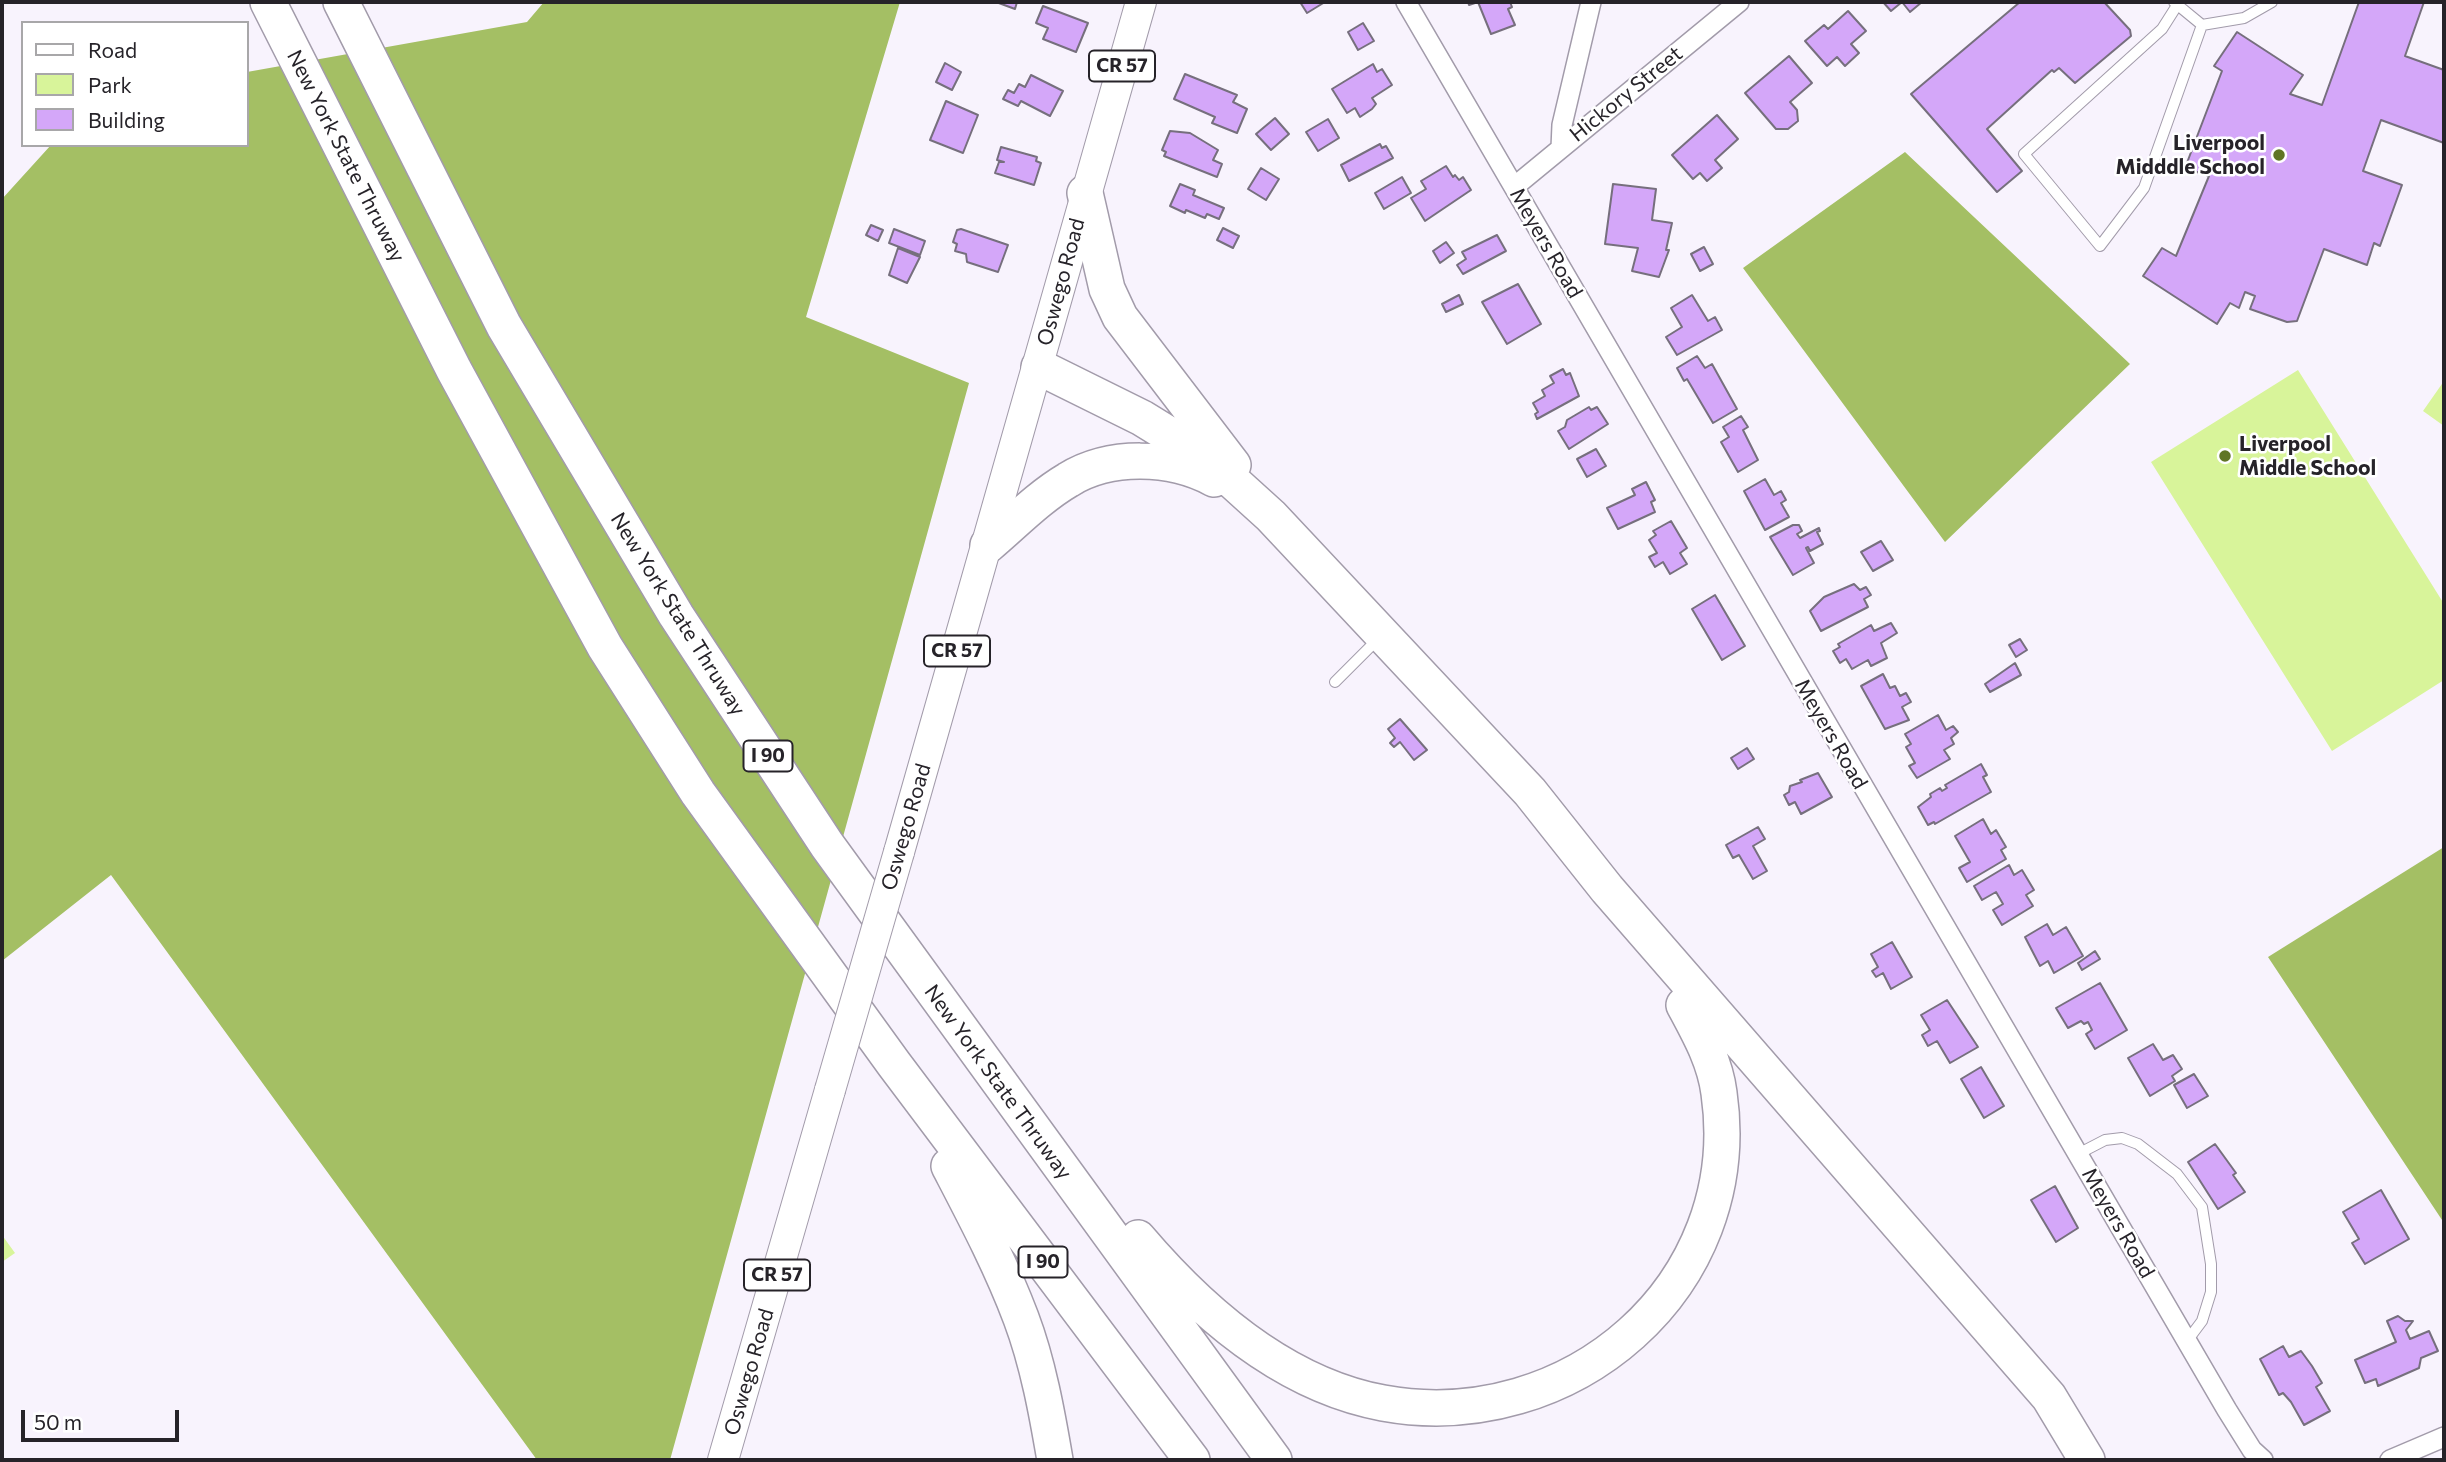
<!DOCTYPE html>
<style>
body{margin:0}
#map{position:relative;width:2446px;height:1462px;overflow:hidden;background:#f8f3fd;font-family:Commissioner,sans-serif}
canvas{display:block}
.frame{position:absolute;inset:0;border:4px solid #262329;pointer-events:none}
.legend{position:absolute;left:21px;top:21px;width:228px;height:126px;box-sizing:border-box;background:#fff;border:2px solid #a8a7a9;margin:0;padding:9px 12px;list-style:none;font-size:21px;color:#262329}
.legend li{display:flex;align-items:center;gap:14px;height:35px}
.legend b{width:35px;border:2px solid #a8a7a9}
.scale{position:absolute;left:21px;top:1410px;width:158px;height:32px;box-sizing:border-box;border:4px solid #262329;border-top:0;padding-left:9px;font-size:21px;line-height:24px;white-space:nowrap;color:#262329;-webkit-text-stroke:5px #fff;paint-order:stroke}
</style>
<div id="map">
<canvas width="2446" height="1462"></canvas>
<div class="frame"></div>
<ul class="legend">
<li><b style="height:9px;background:#fff"></b>Road</li>
<li><b style="height:19px;background:#d8f49a"></b>Park</li>
<li><b style="height:19px;background:#d4a7f9"></b>Building</li>
</ul>
<div class="scale">50 m</div>
</div>
<script>
const g = document.querySelector('canvas').getContext('2d');
g.lineJoin = 'round';
function fill(path, color) { g.fillStyle = color; g.fill(path, 'evenodd'); }
function stroke(path, color, width, dash) { g.strokeStyle = color; g.lineWidth = width; g.lineCap = dash ? 'butt' : 'round'; g.setLineDash(dash || []); g.stroke(path); }
function drawText(font, color, halo, rows, align = 'center') {
  g.font = font + ' Commissioner,sans-serif'; g.lineWidth = 5; g.setLineDash([]); g.textBaseline = 'middle'; g.strokeStyle = halo; g.fillStyle = color; for (const [text, x, y, turn = 0] of rows) {
    g.save(); g.translate(x, y); g.rotate((+turn || 0) * Math.PI / 180); g.textAlign = isNaN(turn) ? turn : align; if (halo) g.strokeText(text, 0, 0); g.fillText(text, 0, 0); g.restore();
  }
}
const green = new Path2D(`
 M2298,370L2444,604V680L2332,751L2151,462Z
 M2444,381V426L2423,411Z
 M2,1235L15,1253L2,1262Z`);
const forest = new Path2D(`
 M544,2H900L806,317L969,383L670,1460H537L111,875L2,961V199L51,145H247V72L527,22Z
 M1905,152L2130,364L1945,542L1743,268Z
 M2444,847V1223L2268,957Z`);
const building = new Path2D(`
 M996,2H1017L1015,9Z
 M1300,2H1325L1307,13Z
 M1468,2H1510L1512,7L1508,9L1515,25L1491,34L1478,2L1469,5Z
 M1883,2H1922L1910,12L1902,2L1891,11Z
 M2020,2H2104L2130,30L2131,36L2075,83L2059,68L2054,72L2052,70L1987,129L2022,171L1997,192L1911,94Z
 M2359,2H2424L2405,56L2444,70V143L2381,120L2363,171L2402,185L2380,246L2374,243L2367,265L2324,249L2297,321L2287,322L2250,309L2255,296L2245,292L2239,308L2230,303L2217,324L2143,276L2162,248L2176,256L2209,176L2185,168L2222,71L2214,66L2237,32L2303,75L2290,94L2322,105Z
 M1043,6L1088,23L1076,52L1043,39L1048,28L1036,23Z
 M1848,11L1866,31L1851,44L1859,53L1845,66L1837,57L1827,66L1805,41L1824,25L1828,29Z
 M1363,23L1374,41L1358,50L1348,32Z
 M1789,56L1812,83L1790,102L1797,110L1798,121L1788,129H1776L1745,93Z
 M945,63L961,72L952,90L936,82Z
 M1373,64L1377,72L1382,69L1392,85L1372,98L1376,104L1372,109L1360,117L1355,108L1347,113L1332,89Z
 M1185,74L1237,95L1233,102L1247,109L1237,133L1212,123L1215,117L1174,99Z
 M1031,75L1063,91L1050,116L1021,101L1018,106L1003,99L1008,90L1014,93L1019,84L1025,87Z
 M946,101L978,115L963,153L930,140Z
 M1717,115L1738,139L1715,160L1722,168L1707,181L1700,173L1693,179L1672,155Z
 M1275,118L1289,134L1271,150L1256,134Z
 M1328,119L1339,138L1318,151L1306,132Z
 M1170,131L1190,133L1218,150L1213,160L1222,164L1217,177L1164,156L1166,152L1162,150Z
 M1380,144L1382,148L1386,146L1393,158L1349,181L1341,165Z
 M1001,147L1037,157L1036,161L1041,163L1034,185L995,173L999,162H1004L997,160Z
 M1446,166L1453,177L1455,175L1459,180L1463,177L1471,190L1425,221L1411,198L1426,189L1421,181Z
 M1261,168L1279,179L1266,200L1248,189Z
 M1402,177L1411,193L1384,209L1375,193Z
 M1180,184L1195,190L1193,195L1224,208L1219,219L1207,214L1205,218L1186,210L1185,213L1170,206Z
 M1613,184L1656,189L1652,220L1672,223L1666,250H1669L1659,277L1632,271L1638,248L1605,244Z
 M871,225L883,230L878,241L866,235Z
 M1223,228L1239,236L1233,248L1217,240Z
 M894,229L925,241L920,255L889,243Z
 M961,229L1008,245L998,272L967,262L966,254L955,251L957,244L953,242L957,230Z
 M1497,235L1506,251L1463,274L1457,265L1466,259L1462,252Z
 M1446,242L1454,253L1440,263L1433,251Z
 M1704,247L1713,264L1700,271L1691,254Z
 M898,248L920,257L907,283L889,275Z
 M1518,284L1541,324L1507,344L1482,302Z
 M1459,295L1463,304L1446,312L1442,304Z
 M1692,295L1708,321L1715,317L1722,330L1677,355L1666,337L1682,327L1671,308Z
 M1697,356L1705,368L1712,364L1737,409L1713,423L1687,379L1684,381L1677,368Z
 M1563,369L1566,375L1570,373L1579,396L1537,419L1535,414L1538,412L1533,403L1545,396L1542,390L1554,383L1550,376Z
 M1589,407L1591,410L1597,407L1608,424L1569,449L1558,431L1565,427L1567,420Z
 M1741,416L1748,427L1743,430L1758,460L1738,472L1721,442L1729,437L1723,427Z
 M1596,449L1606,466L1587,477L1577,459Z
 M1765,479L1774,495L1781,491L1786,500L1781,503L1789,517L1765,530L1744,491Z
 M1646,482L1655,500L1651,502L1655,512L1618,529L1607,508L1635,495L1632,489Z
 M1671,521L1687,548L1680,553L1687,564L1670,574L1663,562L1655,567L1649,557L1657,553L1649,540L1656,535L1653,531Z
 M1793,525H1799L1802,531L1797,534L1800,538L1819,528L1820,531L1817,532L1823,544L1810,551L1808,547L1806,548L1814,563L1793,575L1770,537Z
 M1881,541L1893,560L1873,571L1861,552Z
 M1854,584L1860,590L1866,587L1871,595L1864,599L1868,607L1821,631L1810,611L1824,597Z
 M1715,595L1745,646L1722,660L1692,609Z
 M1891,623L1897,633L1881,643L1887,658L1871,666L1868,660L1852,669L1846,659L1840,663L1833,651L1840,647L1838,644L1871,625L1874,631Z
 M2020,639L2027,650L2016,657L2009,645Z
 M2015,663L2021,675L1990,692L1985,684Z
 M1883,674L1890,688L1895,686L1900,696L1906,693L1911,702L1902,707L1909,720L1885,729L1861,686Z
 M1938,715L1946,730L1953,726L1958,732L1951,738L1954,744L1944,750L1950,759L1917,778L1909,766L1915,763L1906,747L1911,744L1905,734Z
 M1400,719L1427,750L1414,760L1400,742L1394,747L1390,743L1395,738L1388,729Z
 M1747,748L1754,759L1738,769L1731,758Z
 M1981,764L1987,775L1983,777L1991,792L1935,824L1934,822L1928,825L1918,807L1931,797L1930,794L1940,788L1942,791L1947,788L1945,785Z
 M1818,773L1832,797L1801,814L1795,802L1789,805L1784,795L1789,792L1790,786L1802,782L1800,780Z
 M1983,819L1991,834L1996,830L2006,847L2001,850L2006,859L1967,882L1959,868L1970,862L1955,836Z
 M1758,827L1765,839L1753,846L1767,871L1753,879L1739,855L1733,858L1726,845Z
 M2009,865L2014,875L2022,870L2034,890L2026,895L2033,906L2002,925L1993,910L2003,904L1996,892L1982,900L1974,886Z
 M2047,924L2053,935L2066,927L2083,956L2054,973L2048,961L2040,966L2025,937Z
 M1892,942L1912,977L1891,989L1883,973L1876,977L1872,971L1878,967L1871,954Z
 M2095,951L2100,959L2082,970L2078,963Z
 M2100,983L2127,1030L2095,1049L2086,1034L2092,1030L2088,1022L2084,1024L2081,1021L2068,1028L2056,1008Z
 M1947,1000L1978,1047L1950,1063L1937,1041L1928,1046L1922,1035L1930,1030L1921,1015Z
 M2153,1044L2163,1060L2173,1055L2182,1069L2172,1076L2175,1081L2150,1096L2128,1058Z
 M1981,1067L2004,1106L1984,1118L1961,1079Z
 M2194,1074L2208,1096L2187,1108L2174,1085Z
 M2215,1144L2236,1173L2233,1175L2245,1192L2218,1209L2188,1162Z
 M2055,1186L2078,1228L2056,1242L2031,1200Z
 M2381,1190L2409,1239L2365,1264L2352,1243L2359,1239L2343,1212Z
 M2398,1316L2405,1321H2413L2406,1330L2410,1339L2429,1331L2438,1351L2421,1358L2419,1368L2378,1386L2376,1379L2365,1383L2355,1360L2396,1342L2387,1321Z
 M2283,1346L2289,1357L2301,1351L2312,1366L2322,1383L2316,1387L2330,1411L2304,1425L2291,1402L2283,1393L2279,1395L2260,1359Z`);
const service = new Path2D(`
 M2174,2L2202,25L2244,18L2272,2
 M2176,7L2162,29L2024,154L2100,246L2144,188L2202,25
 M1335,682L1379,638
 M2078,1154L2105,1140L2122,1138L2138,1144L2177,1174L2202,1207L2211,1264V1292L2202,1321L2187,1341`);
const minor = new Path2D(`
 M1406,2L2227,1410L2252,1450L2263,1460
 M1561,148L1562,125L1591,2
 M1514,187L1739,2
 M2390,1460L2444,1437`);
const primary = new Path2D(`
 M899,852L1141,2
 M723,1460L830,1090`);
const motorway = new Path2D(`
 M268,2L454,370L605,647L698,793L894,1064L1192,1460
 M341,2L504,326L676,615L827,845L1274,1460
 M1085,193L1107,289L1120,317L1233,465
 M1039,367L1142,418L1207,458L1271,516L1530,792L1607,889L2049,1397L2087,1460
 M988,545C1013,524 1039,497 1068,480C1110,454 1171,456 1214,479
 M949,1166C975,1216 1001,1265 1021,1318C1038,1363 1047,1413 1055,1460
 M1138,1238C1201,1312 1285,1385 1383,1403C1570,1437 1747,1286 1719,1093C1715,1061 1699,1033 1684,1005`);
const primaryBridge = new Path2D(`
 M830,1090L899,852`);
const markers = [
 [2279,155,7,"#607525"],
 [2225,456,7,"#607525"]
];
const shields = [
 [1122,66,66],
 [957,651,66],
 [768,756,49],
 [1043,1262,49],
 [777,1275,66]
];
const shieldNames = [
 ["CR 57",1122,66],
 ["CR 57",957,651],
 ["I 90",768,756],
 ["I 90",1043,1262],
 ["CR 57",777,1275]
];
const streetNames = [
 ["Hickory Street",1626,94,-39],
 ["New York State Thruway",346,156,63],
 ["Meyers Road",1546,243,60],
 ["Oswego Road",1061,282,-75],
 ["New York State Thruway",678,614,58],
 ["Meyers Road",1831,734,60],
 ["Oswego Road",906,827,-74],
 ["New York State Thruway",998,1082,54],
 ["Meyers Road",2118,1223,60],
 ["Oswego Road",749,1372,-74]
];
const poiNames = [
 ["Liverpool",2265,143],
 ["Midddle School",2265,167],
 ["Liverpool",2239,444,"left"],
 ["Middle School",2239,468,"left"]
];
fill(green, '#d8f49a');
fill(forest, '#a4bf64');
fill(building, '#d4a7f9');
stroke(building, '#766f7d', 2);
stroke(service, '#a29baa', 12);
stroke(minor, '#a29baa', 22);
stroke(primary, '#a29baa', 32);
stroke(motorway, '#a29baa', 38);
stroke(service, '#fff', 10);
stroke(minor, '#fff', 19);
stroke(primary, '#fff', 30);
stroke(motorway, '#fff', 35);
stroke(primaryBridge, '#a29baa', 32, []);
stroke(primaryBridge, '#fff', 30);
for (const [x, y, r, color] of markers) { const dot = new Path2D(); dot.arc(x, y, r, 0, 2 * Math.PI); g.fillStyle = color; g.fill(dot); stroke(dot, '#fff', 2.5); }
for (const [x, y, w] of shields) { const box = new Path2D(); box.roundRect(x - w / 2, y - 15.5, w, 31, 5); g.fillStyle = '#fff'; g.fill(box); stroke(box, '#262329', 2); }
drawText('bold 19px', '#262329', null, shieldNames);
drawText('21px', '#262329', '#fff', streetNames);
drawText('bold 21px', '#262329', '#fff', poiNames, 'right');
</script>
